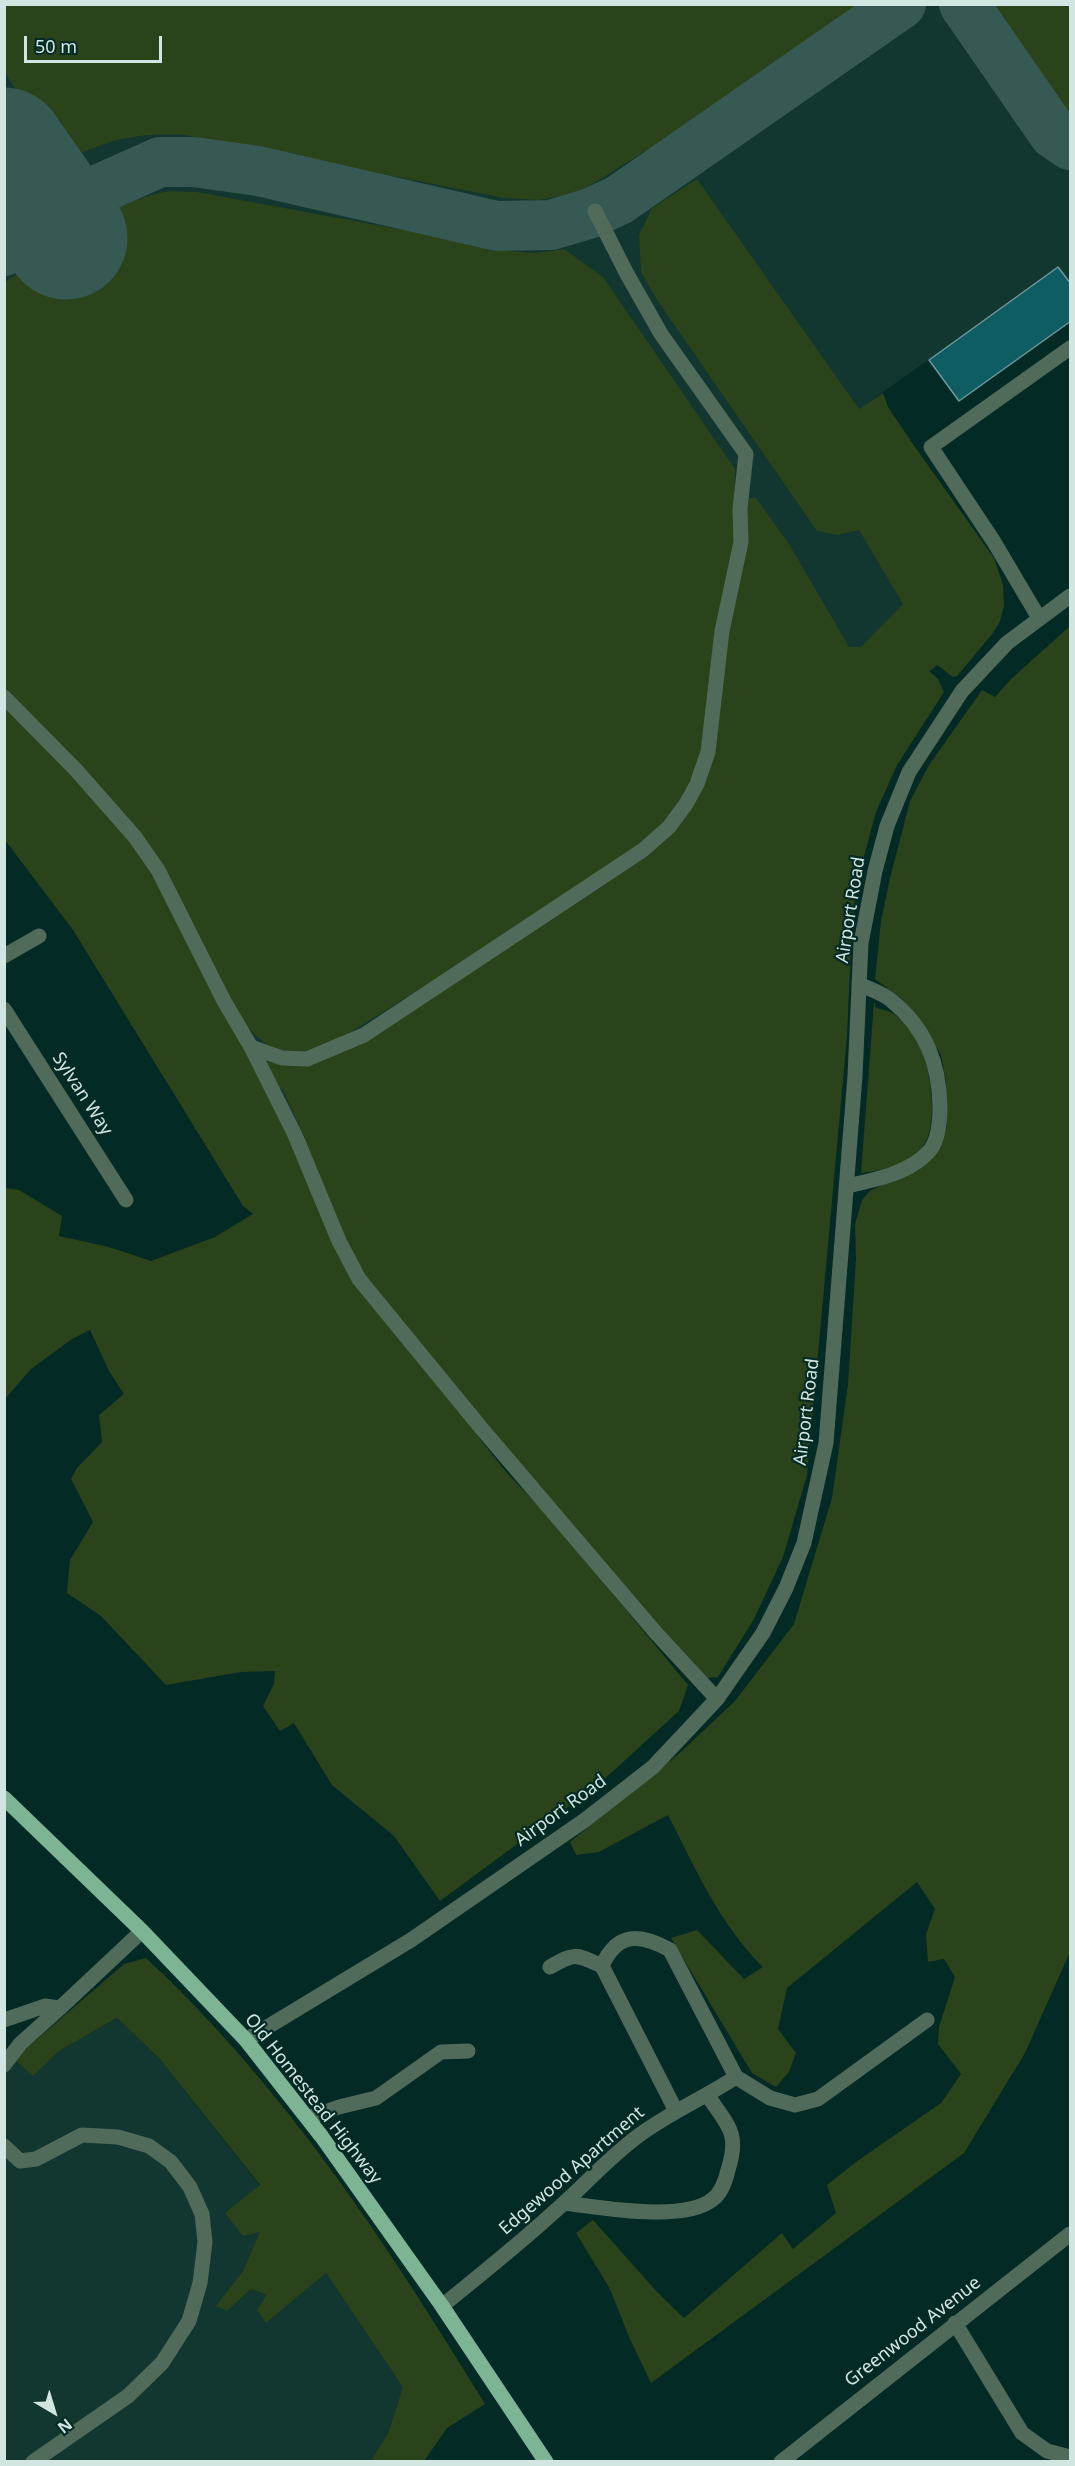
<!DOCTYPE html>
<style>
body{margin:0}
#map{position:relative;width:1075px;height:2466px;overflow:hidden;background:#032a24;font-family:"Noto Sans",sans-serif}
canvas{display:block}
.frame{position:absolute;inset:0;border:6px solid #d2e6e1;pointer-events:none}
.north{position:absolute;left:24px;top:2382px;width:60px;height:60px;-webkit-text-stroke:4px #032a24;paint-order:stroke;rotate:142deg;font-size:16px;font-weight:700;line-height:24px;text-align:center;color:#d2e6e1}
.north::after{content:'';display:block;margin:auto;width:21px;height:27px;background:#d2e6e1;clip-path:polygon(50% 0,100% 100%,50% 72%,0 100%)}
.scale{position:absolute;left:24px;top:36px;width:138px;height:27px;box-sizing:border-box;border:3px solid #d2e6e1;border-top:0;padding-left:8px;font-size:18px;line-height:21px;white-space:nowrap;color:#d2e6e1;-webkit-text-stroke:4px #032a24;paint-order:stroke}
</style>
<div id="map">
<canvas width="1075" height="2466"></canvas>
<div class="frame"></div>
<div class="north">N</div>
<div class="scale">50 m</div>
</div>
<script>
const g = document.querySelector('canvas').getContext('2d');
g.lineJoin = 'round';
function fill(path, color) { g.fillStyle = color; g.fill(path, 'evenodd'); }
function stroke(path, color, width, dash) { g.strokeStyle = color; g.lineWidth = width; g.lineCap = dash ? 'butt' : 'round'; g.setLineDash(dash || []); g.stroke(path); }
function drawText(font, color, halo, rows, align = 'center') {
  g.font = font + ' "Noto Sans",sans-serif'; g.lineWidth = 4.5; g.setLineDash([]); g.textBaseline = 'middle'; g.strokeStyle = halo; g.fillStyle = color; for (const [text, x, y, turn = 0] of rows) {
    g.save(); g.translate(x, y); g.rotate((+turn || 0) * Math.PI / 180); g.textAlign = isNaN(turn) ? turn : align; if (halo) g.strokeText(text, 0, 0); g.fillText(text, 0, 0); g.restore();
  }
}
const built = new Path2D(`
 M5,5H1070V284L1058,268L859,409L972,638L739,822L298,1162L5,840Z
 M117,2018L159,2058L260,2186L250,2195L261,2231L243,2271L217,2306L227,2311L251,2289L266,2295L257,2310L266,2323L326,2273L404,2387L389,2431L371,2461H5L4,2050L33,2075L59,2051Z`);
const green = new Path2D(`
 M4,5L5,4L859,5L655,145L586,188L568,195L538,200L504,198L185,135C138,133 111,138 69,159L62,156L55,148L5,73Z
 M983,5H1070V127L1061,118Z
 M697,179L859,409L883,393L888,407L915,447L994,558L1003,585L1004,606L1000,621L993,633L957,676L953,677L937,665L929,671L938,679L944,692L897,765L876,812L857,882L852,925L847,1036L807,1475L783,1557L754,1619L718,1677L706,1678L656,1623L478,1417L365,1276L343,1236L305,1146V1138L283,1090L277,1086L266,1060L309,1064L684,818L723,670L749,498H756L789,544L849,647H861L903,604L859,530L838,535L817,531L657,300L641,272L639,235L652,208Z
 M169,191L197,192L431,235L490,250L536,253L564,249L603,277L735,469L734,544L705,733L694,774L679,807L638,847L477,954L331,1044C290,1059 270,1054 242,1021L160,861L47,731L5,689L4,283C55,248 107,202 169,191Z
 M1070,626V1952L1025,2053L964,2153L651,2383L629,2337L610,2289L576,2233L593,2220L658,2293L684,2318L782,2233L793,2249L836,2213L827,2185L856,2162L941,2103L961,2074L938,2044L939,2027L955,1977L944,1959L928,1962L926,1934L935,1909L917,1882L787,1988L778,2029L796,2053L789,2072L776,2087L752,2073L671,1938L697,1930L744,1979L763,1967C720,1925 695,1868 668,1815L599,1852L576,1855L570,1842L682,1751L735,1701L794,1624L832,1498L848,1384L856,1259L855,1224L862,1200L870,1191L917,1167L935,1152L947,1127L946,1082L941,1055L923,1024L901,998L875,979L881,921L890,878L910,801L929,765L982,690L995,697L1011,679Z
 M5,706C58,761 116,813 156,878L305,1157L298,1162L307,1173L339,1246L480,1439L507,1473L550,1518L688,1685L679,1711L600,1783L440,1901L394,1836L332,1785L294,1723L280,1731L263,1706L274,1684L275,1671L241,1672L166,1685L101,1616L67,1593L70,1560L93,1522L71,1479L77,1468L102,1442L99,1415L124,1394L109,1371L90,1330L72,1339L31,1369L5,1399V1188L19,1190L62,1216L59,1236L109,1247L151,1261L215,1237L253,1214L243,1206L73,930L5,840Z
 M874,1002L876,1008C883,1010 892,1011 897,1016C904,1023 913,1033 918,1042C930,1062 938,1120 926,1141C913,1164 885,1170 861,1173Z
 M146,1958C284,2086 387,2244 485,2404L447,2428L424,2461H371L389,2431L403,2387L326,2273L266,2323L257,2310L266,2295L251,2289L227,2311L216,2306L243,2271L260,2232L243,2236L225,2213L260,2185L159,2058L117,2018L59,2051L33,2076L14,2059L124,1964Z`);
const taxiway = new Path2D(`
 M964,4L1054,134L1070,145
 M4,251L53,220L86,195L160,162H194L258,171L497,226L551,225L591,213L619,200L901,4`);
const runway = new Path2D(`
 M4,149L66,238`);
const building = new Path2D(`
 M1058,267L1071,284V321L959,401L929,360Z`);
const minor = new Path2D(`
 M1039,618L994,542L931,447L1070,348
 M4,697L76,770L135,837L158,870L224,1001L251,1047L295,1135L339,1241L359,1279L482,1429L656,1633L717,1699
 M4,956L39,936
 M4,1009L126,1200
 M251,1047L282,1058L307,1059L364,1035L643,850L669,827L686,804L697,784L708,752L722,631L741,542L740,509L746,454L661,334L627,274L595,211
 M847,1186C875,1180 911,1173 930,1150C939,1139 940,1119 940,1106C939,1063 926,1029 892,1001C883,993 869,989 859,984
 M602,1966C617,1932 640,1933 670,1950L736,2077
 M602,1966L676,2111
 M550,1967C575,1952 576,1954 602,1966
 M4,2020L45,2006L60,2008L142,1931
 M246,2040L411,1940L585,1820L653,1767L717,1699L763,1633L786,1588L804,1543L826,1443L855,1076L861,943L875,871L887,826L909,772L962,691L1007,643L1070,596
 M4,2065L20,2044L60,2008
 M308,2118L339,2107L376,2098L441,2052L468,2051
 M4,2146L20,2161L36,2159L82,2135L118,2137L149,2146L171,2162L190,2187L202,2214L205,2242L200,2283L189,2321L162,2363L128,2396L33,2462
 M564,2203C599,2207 685,2223 713,2199C721,2193 726,2179 728,2170C740,2133 728,2126 708,2096
 M442,2306C480,2275 518,2245 554,2212C583,2187 608,2158 638,2136C669,2113 704,2098 736,2077L770,2098L795,2105L818,2099L927,2020
 M955,2323L1022,2433L1047,2451L1070,2457
 M781,2462L1070,2234`);
const major = new Path2D(`
 M4,1798L142,1931L246,2040L322,2137L442,2306L546,2462`);
const streetNames = [
 ["Airport Road",851,910,-81],
 ["Sylvan Way",82,1094,57],
 ["Airport Road",807,1412,-83],
 ["Airport Road",561,1811,-36],
 ["Old Homestead Highway",313,2099,52],
 ["Edgewood Apartment",572,2171,-41],
 ["Greenwood Avenue",913,2332,-38]
];
fill(built, '#123630');
fill(green, '#2a431a');
stroke(taxiway, '#365953', 50);
stroke(runway, '#365953', 123);
fill(building, '#0d5d63');
stroke(building, '#71989c', 1.5);
stroke(minor, '#516b5b', 15);
stroke(major, '#7db493', 15);
drawText('18px', '#d2e6e1', '#032a24', streetNames);
</script>
